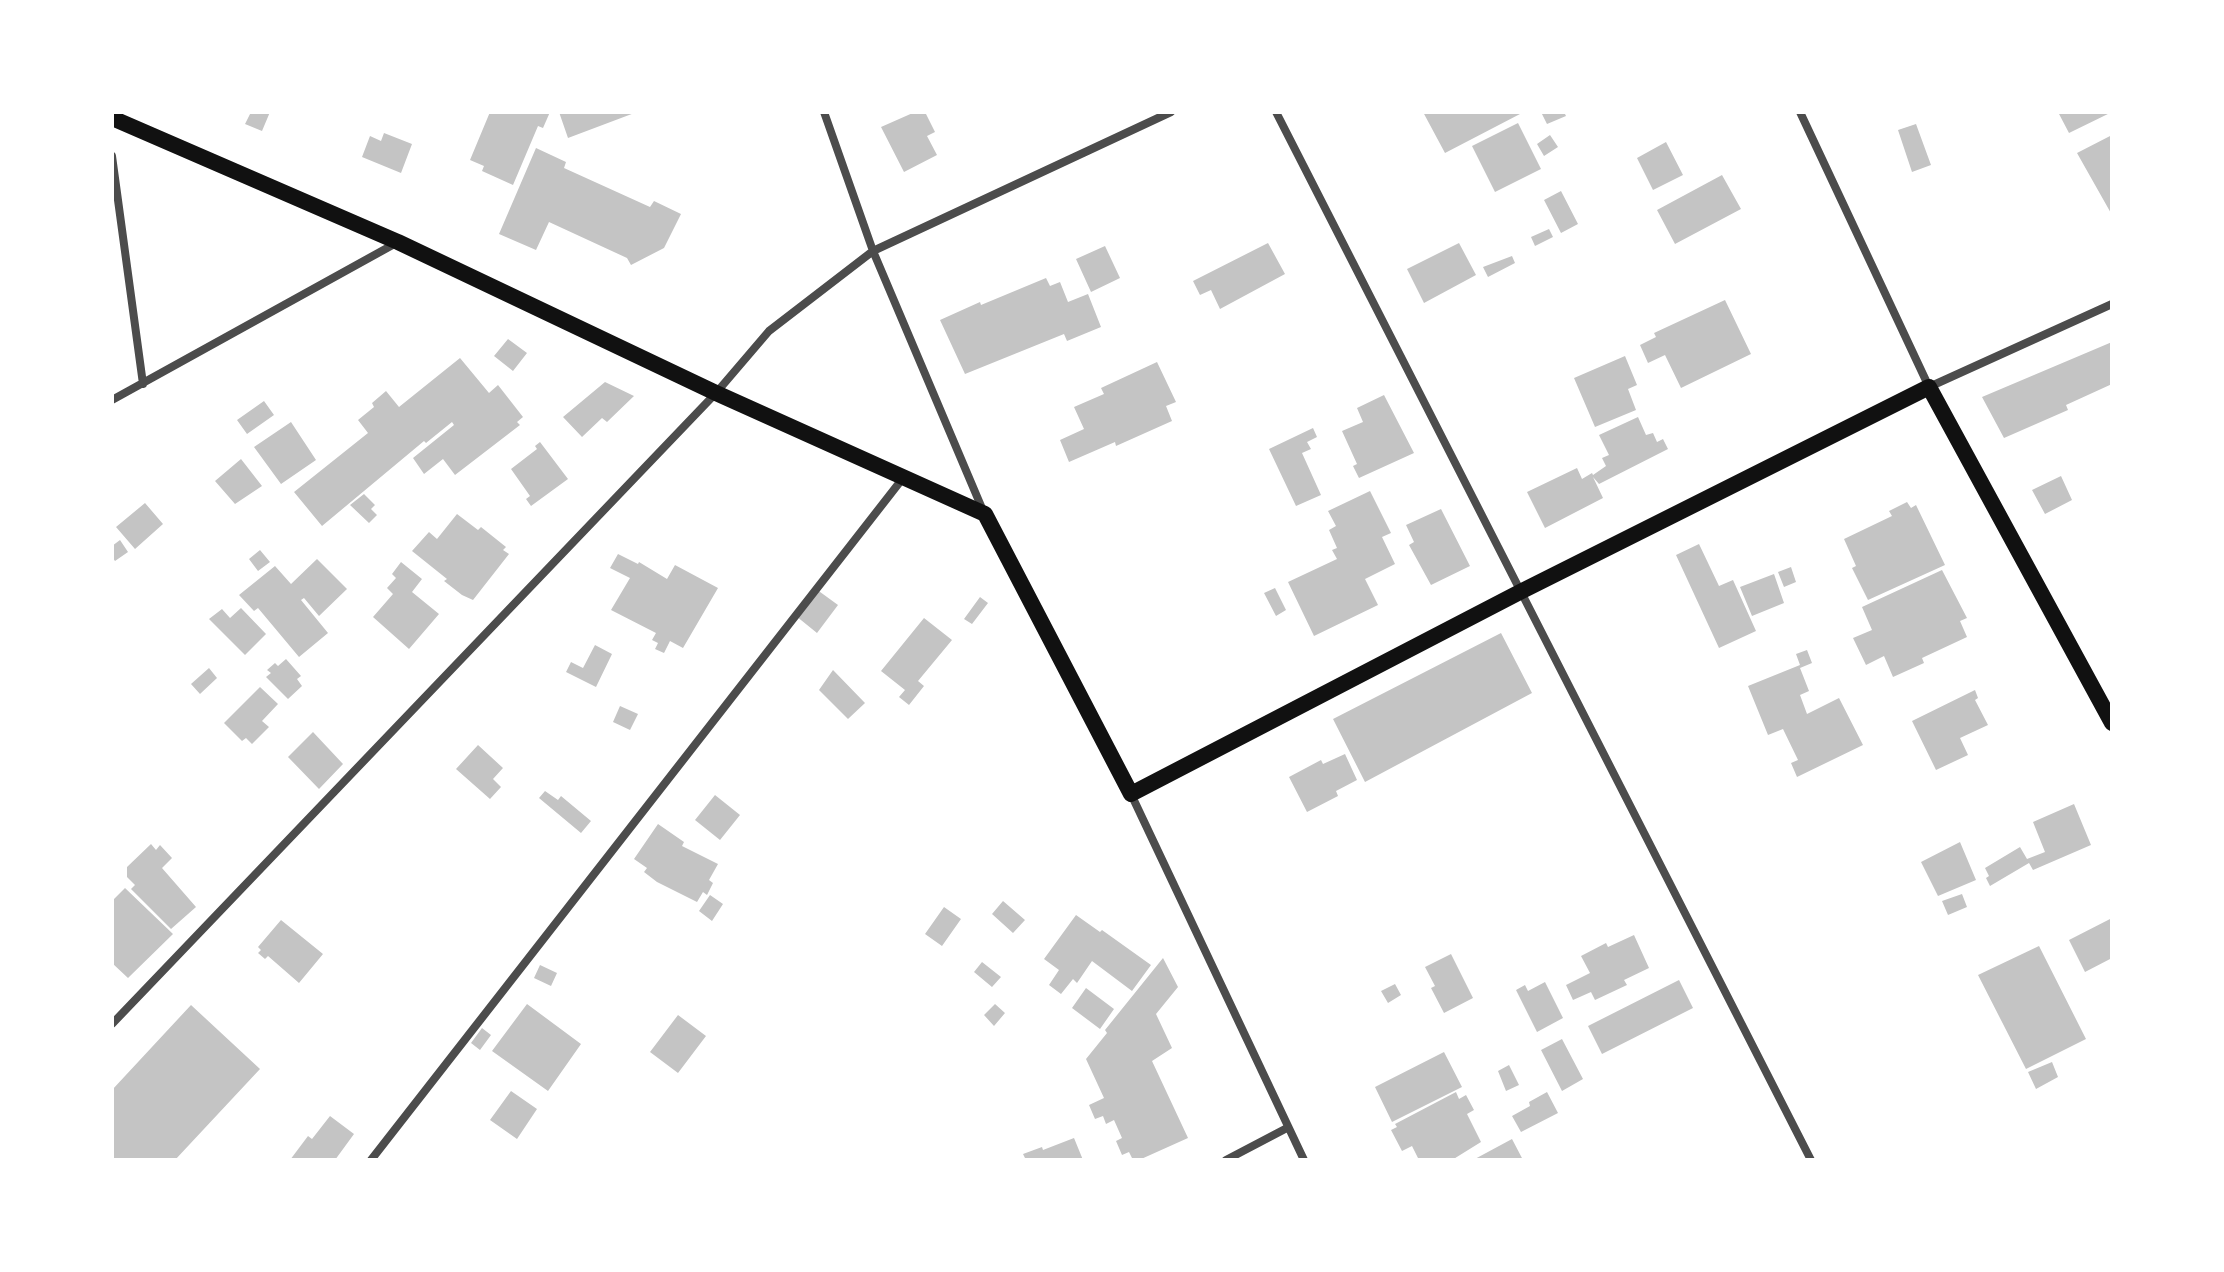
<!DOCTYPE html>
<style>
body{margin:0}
#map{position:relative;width:2224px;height:1272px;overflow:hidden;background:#fff;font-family:"Noto Sans",sans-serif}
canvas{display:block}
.frame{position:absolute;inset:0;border:114px solid #fff;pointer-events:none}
</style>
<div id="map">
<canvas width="2224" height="1272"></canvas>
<div class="frame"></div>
</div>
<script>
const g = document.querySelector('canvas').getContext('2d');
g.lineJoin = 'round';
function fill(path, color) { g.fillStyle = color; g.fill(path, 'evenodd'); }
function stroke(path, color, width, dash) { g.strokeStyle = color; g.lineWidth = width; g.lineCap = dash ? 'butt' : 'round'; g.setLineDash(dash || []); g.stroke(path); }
const building = new Path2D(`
 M251,112H270L262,131L245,124Z
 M490,112H550L543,128L538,126L513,185L482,171L484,166L470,160Z
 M559,112H637L568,138Z
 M915,112H925L935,132L927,136L937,155L904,172L881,127Z
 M1423,112H1519L1520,114L1445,153Z
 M1541,112H1564L1566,116L1547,124Z
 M2058,112H2112L2069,133Z
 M1518,123L1541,169L1495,192L1472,146Z
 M1916,124L1931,165L1912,172L1898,130Z
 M384,133L412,144L401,173L362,157L370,136L381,141Z
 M1550,135L1558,147L1544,156L1537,144Z
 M2112,135V215L2077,153Z
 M1666,142L1683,175L1653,190L1637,158Z
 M536,148L566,162L564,168L650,207L654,201L681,214L664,248L631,265L627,258L549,222L536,250L499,234Z
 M1722,175L1741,209L1675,244L1657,210Z
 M1561,191L1578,224L1561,233L1544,200Z
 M1549,229L1553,237L1535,246L1531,237Z
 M1268,243L1285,274L1220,309L1211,290L1200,295L1193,281Z
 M1459,243L1476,275L1424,303L1407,269Z
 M1105,246L1120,278L1091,292L1076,259Z
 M1512,256L1515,263L1488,277L1483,267Z
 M1046,278L1050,286L1060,282L1068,302L1088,294L1101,327L1067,341L1064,334L965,374L940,320L980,302L981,305Z
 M1725,300L1751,354L1681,388L1665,355L1648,363L1640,345L1656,337L1654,333Z
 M508,339L527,353L513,371L494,356Z
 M2112,342V384L2066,405L2068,410L2004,438L1982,397Z
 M1625,356L1637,385L1628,389L1636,410L1595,427L1574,378Z
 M460,358L489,393L498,385L523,417L517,422L520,425L455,475L443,459L424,474L413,458L454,425L452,422L426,443L424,441L322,526L294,492L368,433L358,420L374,407L372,403L386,391L399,407Z
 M1157,362L1176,402L1166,406L1172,421L1116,446L1115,442L1069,462L1060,440L1084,429L1074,407L1104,394L1101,388Z
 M605,382L634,396L607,422L602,418L582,437L563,417Z
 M1384,395L1414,453L1359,478L1353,466L1357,464L1342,431L1363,422L1357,408Z
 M264,401L274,415L247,434L237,420Z
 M1638,417L1646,435L1653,433L1657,442L1663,439L1668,449L1599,484L1593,477L1603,498L1545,528L1527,492L1577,468L1582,479L1592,473L1593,475L1606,466L1602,458L1609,455L1599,435Z
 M291,422L316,460L281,484L254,447Z
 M1313,428L1317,437L1307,442L1311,449L1302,453L1321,495L1296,506L1269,449Z
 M540,442L568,479L531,506L526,499L530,496L511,469L537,449L535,446Z
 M241,459L262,486L235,504L215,481Z
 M2061,476L2072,500L2045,514L2032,490Z
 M1370,491L1391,533L1382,537L1395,564L1365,579L1378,605L1314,636L1288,582L1337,559L1332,550L1337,548L1329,530L1336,526L1328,511Z
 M364,494L375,505L371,509L377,515L369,523L350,505Z
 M1907,502L1911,508L1916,505L1945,565L1868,600L1852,568L1856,566L1844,539L1892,516L1889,511Z
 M145,503L163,524L135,549L116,527Z
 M1441,509L1470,566L1431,585L1409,545L1414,542L1406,525Z
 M457,514L478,530L481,527L506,547L503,550L509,554L473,600L462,595L444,581L447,579L412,551L429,532L437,539Z
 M120,540L128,552L115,561L112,557V546Z
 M1699,544L1719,586L1733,580L1756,631L1719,648L1676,555Z
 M260,550L270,562L258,571L249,559Z
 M618,554L638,564L639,562L667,579L675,565L718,588L683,648L670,641L664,653L655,649L658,643L652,640L656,633L611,610L630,578L610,568Z
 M317,559L347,589L319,616L304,598L301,600L328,633L299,657L258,608L254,611L239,595L275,566L291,584Z
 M401,562L422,579L412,592L439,614L409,649L373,617L393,594L387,588L396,578L392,574Z
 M1791,567L1796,582L1784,587L1778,572Z
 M1942,570L1967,618L1960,621L1967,637L1922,658L1924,663L1893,677L1884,656L1866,665L1853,638L1872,630L1862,607Z
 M1774,574L1784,603L1752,616L1740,587Z
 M1275,588L1286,610L1276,616L1264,593Z
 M816,589L838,605L817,633L796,616Z
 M980,597L988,603L972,624L964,619Z
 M241,608L266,634L245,655L209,619L222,609L230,618Z
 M924,618L952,640L918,681L924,686L909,705L899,697L905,690L881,671Z
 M1501,633L1532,693L1365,782L1333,719Z
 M595,645L612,654L596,687L566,672L571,662L583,668Z
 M1807,650L1812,663L1800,668L1809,691L1800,695L1807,714L1839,698L1863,745L1797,777L1791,763L1798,760L1783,729L1768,735L1748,686L1800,665L1796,654Z
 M286,659L301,676L297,679L302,686L288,699L266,677L271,673L267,670L275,663L278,666Z
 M209,668L217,678L200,694L191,684Z
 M833,670L865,703L848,719L819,690Z
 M260,687L278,704L262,721L269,727L252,744L246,738L242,741L224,723Z
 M1975,690L1978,698L1975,700L1988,725L1960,738L1968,755L1936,770L1912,721Z
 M620,706L638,714L630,730L613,722Z
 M313,732L343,764L319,789L288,757Z
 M478,745L503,768L493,779L501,787L490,799L456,769Z
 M1345,754L1357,780L1336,791L1338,796L1307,812L1289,777L1321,760L1323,764Z
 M545,791L558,800L561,796L591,821L581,833L539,798Z
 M715,795L740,815L720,840L695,820Z
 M2074,804L2091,845L2033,870L2029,863L1990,886L1986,878L1989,876L1985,868L2020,847L2027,859L2045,852L2033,822Z
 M658,824L684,842L682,846L718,864L709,880L713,883L707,895L703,892L697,902L657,882L644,872L647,868L634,859Z
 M1960,842L1976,880L1938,896L1921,862Z
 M151,844L156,850L160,845L172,858L162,868L196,907L171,929L131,889L135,885L127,877V867Z
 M125,888L173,934L128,978L112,963V901Z
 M1962,894L1967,907L1948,915L1942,901Z
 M710,895L723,904L712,921L699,911Z
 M1003,901L1025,920L1013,933L992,914Z
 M944,907L961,919L942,946L925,934Z
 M1076,915L1100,932L1102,930L1151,965L1132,991L1092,961L1077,983L1073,979L1061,994L1049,985L1059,970L1044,959Z
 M2112,918V958L2085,972L2069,940Z
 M281,920L323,954L299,983L268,956L265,959L258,953L261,950L258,947Z
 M1634,935L1649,968L1624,980L1627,985L1595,1000L1591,992L1573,1000L1566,985L1590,973L1581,956L1606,943L1608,947Z
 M2039,946L2086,1039L2026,1069L1978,975Z
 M1451,954L1473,998L1444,1013L1431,988L1435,986L1425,967Z
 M1163,958L1178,987L1156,1014L1172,1048L1152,1061L1188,1138L1139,1160H1133L1129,1152L1122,1155L1116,1141L1122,1138L1114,1120L1106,1124L1103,1116L1095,1119L1089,1105L1104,1098L1086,1059L1107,1033L1105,1030Z
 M982,962L1001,977L992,987L974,972Z
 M540,965L557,973L551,986L534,978Z
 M1679,980L1693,1008L1602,1054L1588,1026Z
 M1545,982L1563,1018L1537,1032L1516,990L1525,985L1528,991Z
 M1395,984L1401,995L1388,1003L1381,991Z
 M1086,988L1114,1009L1100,1029L1072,1008Z
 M527,1004L581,1044L548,1091L492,1051Z
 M995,1004L1005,1013L994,1026L984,1015Z
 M191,1005L260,1069L175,1160H112V1090Z
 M678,1015L706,1036L678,1073L650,1052Z
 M482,1028L491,1035L480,1050L471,1043Z
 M1562,1039L1583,1079L1562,1091L1541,1050Z
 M1444,1052L1462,1087L1392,1122L1375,1087Z
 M2052,1062L2058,1077L2036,1089L2028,1072Z
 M1509,1065L1519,1085L1506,1091L1498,1071Z
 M511,1091L537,1109L517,1139L490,1120Z
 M1456,1092L1459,1099L1466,1095L1474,1110L1467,1114L1481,1142L1452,1160H1419L1412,1146L1402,1151L1391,1130L1397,1127L1395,1124Z
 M1547,1092L1558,1113L1521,1132L1512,1116L1530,1106L1529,1102Z
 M330,1116L354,1134L335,1160H290L308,1136L312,1139Z
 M1074,1138L1083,1160H1026L1023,1154L1042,1147L1043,1150Z
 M1512,1139L1523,1160H1473Z`);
const minor = new Path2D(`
 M824,112L873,251L984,513
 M1276,112L1811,1160
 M1800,112L1929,387L2112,304
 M112,156L143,384
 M112,400L398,242
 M1131,794L1304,1160
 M112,1024L716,393L769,331L873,251L1171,112
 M371,1160L903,478
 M1226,1160L1287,1128`);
const secondary = new Path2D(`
 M112,118L398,242L716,393L985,514L1131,794L1520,592L1929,387L2112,723`);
fill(building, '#c4c4c4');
stroke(minor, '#4c4c4c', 8);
stroke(secondary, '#111', 16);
</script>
